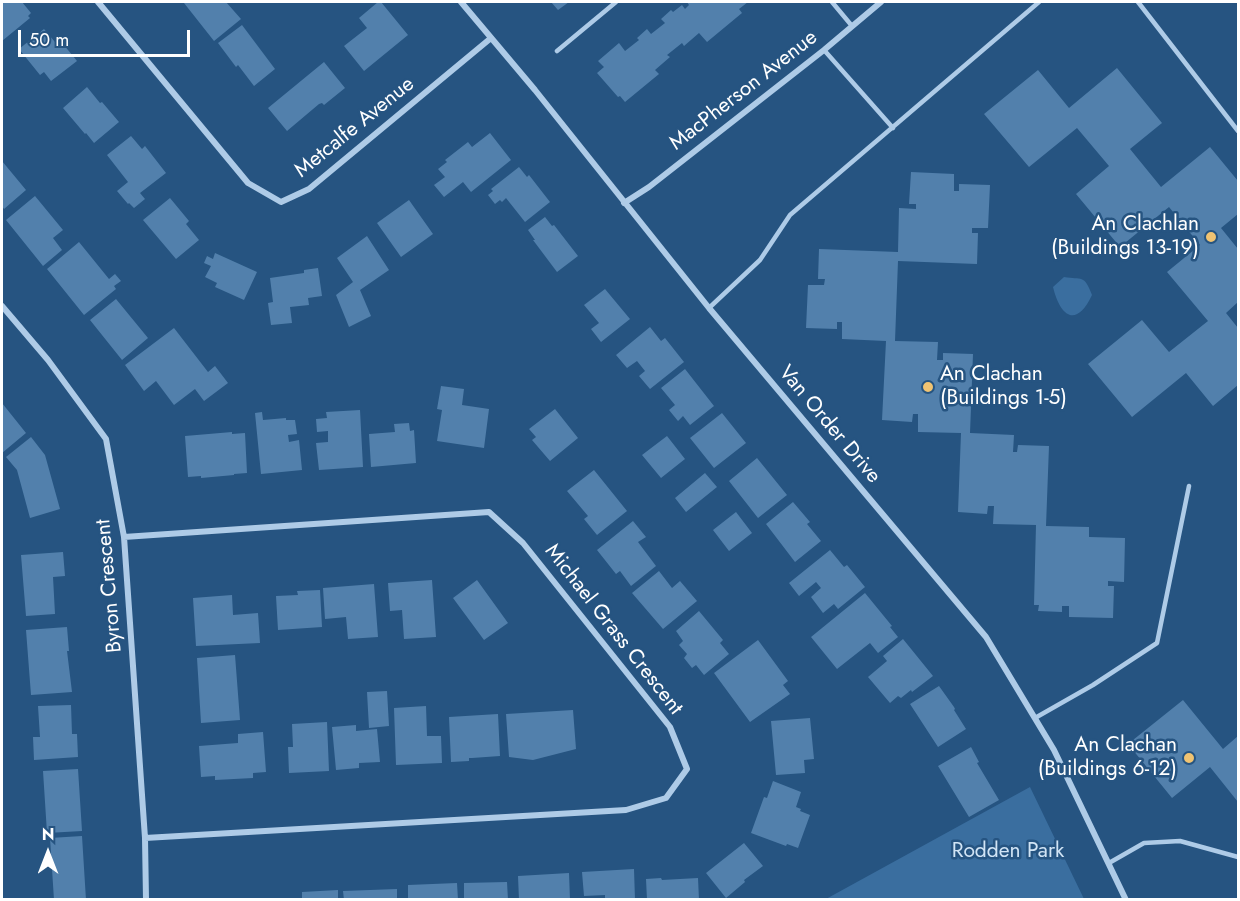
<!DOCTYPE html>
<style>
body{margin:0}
#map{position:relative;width:1240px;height:901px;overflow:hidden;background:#265481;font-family:Jost,sans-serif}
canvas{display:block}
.frame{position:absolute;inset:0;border:3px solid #fff;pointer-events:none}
.north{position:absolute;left:18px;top:823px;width:60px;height:60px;-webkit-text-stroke:4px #265481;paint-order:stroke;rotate:0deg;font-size:16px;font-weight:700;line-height:24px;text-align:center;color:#fff}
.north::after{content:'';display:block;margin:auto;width:21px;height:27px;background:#fff;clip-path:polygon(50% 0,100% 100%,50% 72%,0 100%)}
.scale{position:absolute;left:18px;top:30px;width:172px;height:27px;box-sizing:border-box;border:3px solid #fff;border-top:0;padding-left:8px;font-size:18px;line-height:21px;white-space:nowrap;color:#fff;-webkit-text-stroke:4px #265481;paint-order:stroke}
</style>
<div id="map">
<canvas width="1240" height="901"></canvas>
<div class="frame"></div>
<div class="north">N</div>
<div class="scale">50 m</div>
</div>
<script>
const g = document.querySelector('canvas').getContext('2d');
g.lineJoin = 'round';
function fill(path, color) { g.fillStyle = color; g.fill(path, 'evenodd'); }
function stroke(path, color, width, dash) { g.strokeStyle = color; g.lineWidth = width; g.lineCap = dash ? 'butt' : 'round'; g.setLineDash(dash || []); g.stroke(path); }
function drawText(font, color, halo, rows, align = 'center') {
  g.font = font + ' Jost,sans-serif'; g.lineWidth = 5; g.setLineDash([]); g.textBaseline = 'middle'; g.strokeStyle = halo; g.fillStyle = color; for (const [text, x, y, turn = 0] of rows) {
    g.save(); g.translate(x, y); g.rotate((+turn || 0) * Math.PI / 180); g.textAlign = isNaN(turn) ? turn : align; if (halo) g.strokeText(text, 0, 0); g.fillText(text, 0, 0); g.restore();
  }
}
const green = new Path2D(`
 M1064,277C1082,280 1084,274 1092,295C1076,329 1060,316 1053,287Z
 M1030,787L1084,899H826Z`);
const building = new Path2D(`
 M2,2H22L31,13L28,16L30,18L2,41Z
 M186,2H226L241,19L214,41L184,3Z
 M378,2H381L408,35L364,71L344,46L367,28L359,18Z
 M551,2H569L558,10Z
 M687,2H748L739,9L742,13L707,42L699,33L684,46L682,43L667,55L670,57L655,70L659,74L625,102L620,96L618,97L597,73L604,67L598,61L619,43L625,51L639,40L637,38L647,29L651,34L665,23L661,19L671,10L673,12L682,5L685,9L689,5Z
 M242,25L275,69L254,86L238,65L236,67L218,43Z
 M44,29L55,42L59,39L77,61L51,81L44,72L40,75L19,49Z
 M324,62L345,88L324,105L322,103L319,104L287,131L268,108Z
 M1117,68L1162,123L1130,149L1161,187L1210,147L1238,181V214L1221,228L1238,249V302L1226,313L1238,328V385L1213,406L1186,373L1132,417L1088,364L1142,320L1169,352L1208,321L1167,272L1200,245L1169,207L1120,247L1076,194L1109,166L1077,128L1029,167L984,114L1038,70L1069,108Z
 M87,87L100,103L102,102L119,122L94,143L86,133L85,134L63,108Z
 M490,133L511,160L471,192L463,182L444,197L434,185L445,177L438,169L447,162L445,160L468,142L472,147Z
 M131,136L142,149L145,146L166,173L140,193L145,199L134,208L129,203L128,204L117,191L128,182L107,155Z
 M2,161L26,190L4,209L2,206Z
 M519,167L527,177L529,175L550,202L525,222L506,198L502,202L500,200L495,204L488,195L493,191L491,189Z
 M911,172L954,174V191H959V184L990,185L988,228H972V233H978L977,264L898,261L895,341L938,342L937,360H943V353L973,354L970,433L1014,435L1013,452H1017L1018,445L1049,446L1046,526L1089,527V537L1125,538L1124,582L1108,581V586H1114L1113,618L1069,617V606H1062V612L1038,611L1039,605H1034L1036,525L993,524L994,506H988L987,514L958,512L961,433L918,432V414H913L912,422L882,420L886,341L842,339V322H837V329L806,328L808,285H824L825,279H818L819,249L898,252L899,208L916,209V204H909Z
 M35,196L63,230L53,238L62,250L43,266L6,220Z
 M170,198L189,221L186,224L199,240L176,259L143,220Z
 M409,200L433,234L401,257L377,223Z
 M545,217L552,226L554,225L578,256L557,272L533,240H535L528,230Z
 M367,236L389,270L360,290L371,316L349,327L336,295L353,282L337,258Z
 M79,242L109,279L115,274L121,281L114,286L116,289L84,315L47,269Z
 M215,253L257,272L244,300L215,287L217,283L205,277L211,266L204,263L207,256L213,259Z
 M318,268L322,296L308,298L309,305L290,307L292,323L271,325L268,303L273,302L270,278L304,273V270Z
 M605,289L630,319L601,342L591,329L599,323L584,305Z
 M116,299L148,338L122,360L90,320Z
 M650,327L661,341L665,338L684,362L650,389L639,376L645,371L637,361L627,368L616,355Z
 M174,328L208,372L215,366L228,383L204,401L195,389L174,405L156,381L144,391L125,365Z
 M685,369L714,406L690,425L683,416L678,421L669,410L675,405L661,388Z
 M441,386L464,389L462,405L489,409L484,448L437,441L442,410L437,409Z
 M2,403L26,433L2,453Z
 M555,409L578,438L550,461L532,440L536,437L529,429Z
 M360,410L363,467L319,470L316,443L328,442V431L317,432L316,419L327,418L326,412Z
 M262,412L263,420L286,418V420H295L297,434L288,435L289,442L299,440L302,470L261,474L255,413Z
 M722,413L746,443L714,468L690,438Z
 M409,423L410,431L414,430L416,463L371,467L369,434L395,432L394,424Z
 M232,432V434L245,433L247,473L234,474V475L201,478V476L188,477L185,436Z
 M667,436L685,459L661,478L642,455Z
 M31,437L45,455L60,509L30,518L17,470L6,457Z
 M757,458L787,495L758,518L729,481Z
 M594,470L627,511L597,535L584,519L588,516L567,491Z
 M705,473L717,487L686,512L675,498Z
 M793,502L810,522L807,524L821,541L795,562L766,524Z
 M736,512L752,533L729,551L713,530Z
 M633,521L646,537L638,542L656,566L631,586L620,571L616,574L597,550Z
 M830,550L844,567L847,565L865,587L838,609L834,604L823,613L811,597L821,588L816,582L799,596L789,583Z
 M63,552L65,576L53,577L55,614L26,616L21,555Z
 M659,571L672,588L680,581L697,601L663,629L632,593Z
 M432,580L436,637L404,639L402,610L390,611L388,583Z
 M477,580L508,623L484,640L453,598Z
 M374,584L378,637L348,639L346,617L325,619L323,588Z
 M320,590L322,627L278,630L276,596L298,595L297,591Z
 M865,593L892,626L890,627L898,637L878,653L870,643L837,669L811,637Z
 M232,595L233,615L258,613L260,643L196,646L193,598Z
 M699,611L723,640L720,643L729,654L704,675L696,665L692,668L684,658L687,654L679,645L683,641L676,631Z
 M67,627L69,651H67L72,692L31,695L26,630Z
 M903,639L933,676L912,692L911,690L901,698L898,696L890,703L868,677L887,661L883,656Z
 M758,640L788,681L783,685L790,694L750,722L714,673Z
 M235,655L240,720L201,723L197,658Z
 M939,686L954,707L955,709L954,710L966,729L938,747L910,704Z
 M387,691L389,726L369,728L367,692Z
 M1183,700L1223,749L1238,736V802L1210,767L1172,798L1128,744Z
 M71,705L72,734H77L78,757L34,760L33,737H40L38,706Z
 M426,706L427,736H441L442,763L396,765L394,708Z
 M573,710L576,749L533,760L509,757L506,714Z
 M498,714L500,756L472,758H469V761L451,762L449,717Z
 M810,718L814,759L804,760L805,773L776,775L771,721Z
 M327,722L329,771L289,773L288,747H293L292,724Z
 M356,725V731L377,729L380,762L359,763V768L336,770L332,727Z
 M263,732L266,772L253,773V778L215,780V776L201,777L199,746L238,743V734Z
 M971,747L979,762L977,763L999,800L969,817L938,766Z
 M78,769L82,831L47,833L43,771Z
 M773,781L801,792L796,807L801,809L800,811L810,815L798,848L787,844L786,846L751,833L764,797L767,798Z
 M82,836L86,900H54L50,838Z
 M744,843L763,866L744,880L745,882L726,898L706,873Z
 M634,869L635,900H605V895L584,896L582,872Z
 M569,873L570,900H519L518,876Z
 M661,878L662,880L698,878L699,900H647L646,879Z
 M507,882L508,900H464V883Z
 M457,883L458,900H408V885Z
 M397,889V900H344L343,891Z
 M338,890V900H302V892Z`);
const lane = new Path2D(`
 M832,2L852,26
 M1138,2L1238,131
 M824,50L893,128
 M557,51L616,2
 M709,308L760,260L790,215L1039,2
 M1035,718L1093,685L1157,643L1189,486
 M1109,863L1144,843L1180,841L1238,857`);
const street = new Path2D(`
 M98,2L248,183L281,202L309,189L491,38
 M461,2L535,90L709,308L986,637L1054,750L1126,900
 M624,203L649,187L824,50L881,2
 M2,306L48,360L106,439L124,537L145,838L146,900
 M124,537L489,512L523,543L670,727L687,769L666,798L626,810L145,838`);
const markers = [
 [1211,237,6,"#f0c372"],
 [928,387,6,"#f0c372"],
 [1189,758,6,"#f0c372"]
];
const streetNames = [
 ["MacPherson Avenue",744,91,-38],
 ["Metcalfe Avenue",355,128,-39],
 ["Van Order Drive",829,425,50],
 ["Byron Crescent",110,586,-95],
 ["Michael Grass Crescent",613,630,52]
];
const poiNames = [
 ["An Clachlan",1199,225],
 ["(Buildings 13-19)",1199,249],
 ["An Clachan",940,375,"left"],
 ["(Buildings 1-5)",940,399,"left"],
 ["An Clachan",1177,746],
 ["(Buildings 6-12)",1177,770]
];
const parkNames = [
 ["Rodden Park",1008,852]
];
fill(green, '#3a6e9f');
fill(building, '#5280ac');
stroke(lane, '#aecbe7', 4.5);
stroke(street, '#aecbe7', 6);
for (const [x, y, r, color] of markers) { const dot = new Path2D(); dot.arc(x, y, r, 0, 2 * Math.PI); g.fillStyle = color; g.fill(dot); stroke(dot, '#265481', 2); }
drawText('21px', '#fff', '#265481', streetNames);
drawText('21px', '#fff', '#265481', poiNames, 'right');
drawText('21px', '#d1e4f5', '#265481', parkNames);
</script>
